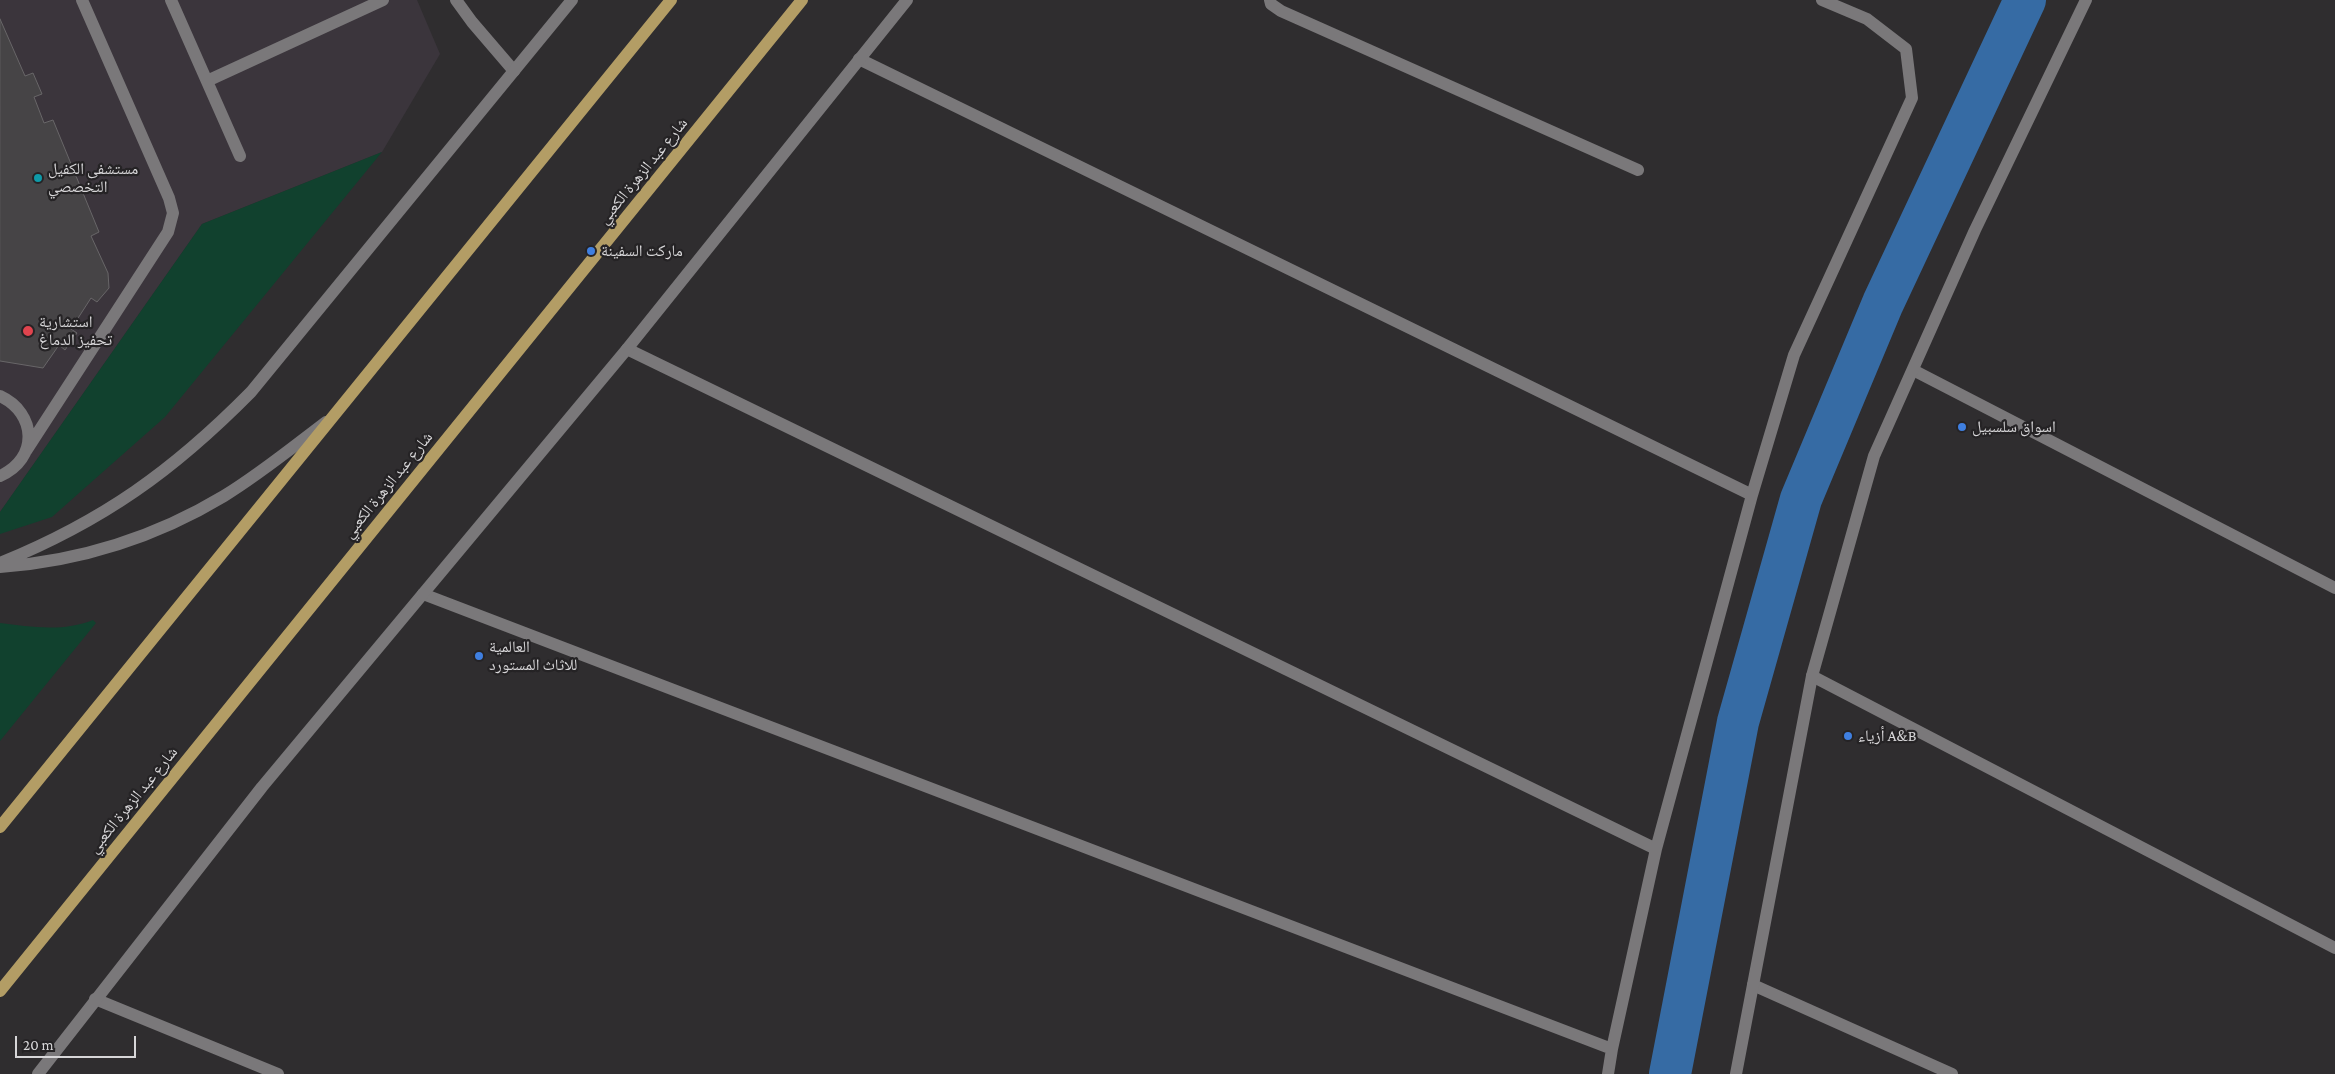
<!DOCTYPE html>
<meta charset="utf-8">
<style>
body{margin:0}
#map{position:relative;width:2335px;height:1074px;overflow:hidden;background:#2f2d2f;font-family:"Crimson Pro",serif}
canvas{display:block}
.scale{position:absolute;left:15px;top:1036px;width:121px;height:22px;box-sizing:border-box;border:2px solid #d7d6d8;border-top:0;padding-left:6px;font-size:15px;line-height:18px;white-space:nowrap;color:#d7d6d8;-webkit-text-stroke:4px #252325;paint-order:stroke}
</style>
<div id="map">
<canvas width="2335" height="1074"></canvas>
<div class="scale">20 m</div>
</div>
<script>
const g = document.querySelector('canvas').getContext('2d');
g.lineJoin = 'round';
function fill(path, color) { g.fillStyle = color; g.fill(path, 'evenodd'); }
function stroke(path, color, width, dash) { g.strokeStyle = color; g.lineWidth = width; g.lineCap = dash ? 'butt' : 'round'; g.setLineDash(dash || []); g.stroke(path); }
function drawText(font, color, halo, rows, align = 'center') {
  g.font = font + ' "Crimson Pro","Noto Naskh Arabic",serif'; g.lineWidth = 4.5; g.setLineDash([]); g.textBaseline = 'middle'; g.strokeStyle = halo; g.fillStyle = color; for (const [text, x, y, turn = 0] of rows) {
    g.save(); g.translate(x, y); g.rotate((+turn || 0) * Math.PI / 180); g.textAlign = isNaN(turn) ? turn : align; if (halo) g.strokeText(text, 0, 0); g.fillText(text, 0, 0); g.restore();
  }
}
const built = new Path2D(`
 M0,0H417L440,54L382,152L202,224L0,512Z`);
const green = new Path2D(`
 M382,152L165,417L52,517L0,534V512L202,224Z
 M93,620L96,623L0,741V623C30,627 64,632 93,620Z`);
const canal = new Path2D(`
 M1670,1074L1738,722L1801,499L1883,303L2025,0`);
const building = new Path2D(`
 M0,19L25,76L33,73L42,94L34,97L44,123L53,120L99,232L91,236L108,273L109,288L97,302L91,298L71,329L77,333L65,350L59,345L43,368L0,361Z`);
const service = new Path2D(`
 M171,0L240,156
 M456,0L472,22L514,71
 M207,81L383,0
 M0,396C37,413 39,459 0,476
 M26,451L168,232L173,213L169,198L82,0`);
const minor = new Path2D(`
 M1270,0L1271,4L1281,11L1638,170
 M859,59L1752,495
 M627,349L1656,849
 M1913,370L2335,588
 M423,594L1612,1049
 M1812,676L2335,948
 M1753,985L1952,1074
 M95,999L278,1074
 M1608,1074L1612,1049L1656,849L1752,495L1794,355L1912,98L1906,49L1867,19L1822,0`);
const tertiary = new Path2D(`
 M0,563C103,521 173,471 251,392L572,0
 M0,567C79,561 156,537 224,496C260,474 293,447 326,422
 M38,1074L262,787L627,349L907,0
 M1736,1074L1812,676L1874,456L1975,230L2086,0`);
const primary = new Path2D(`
 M0,827L671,0
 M0,991L802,0`);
const markers = [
 [38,178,5,"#0f9aa8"],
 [591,251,5,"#3f7fe0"],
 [28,331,6,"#e0444e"],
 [1962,427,5,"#3f7fe0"],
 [479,656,5,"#3f7fe0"],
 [1848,736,5,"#3f7fe0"]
];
const poiNames = [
 ["مستشفى الكفيل",48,169],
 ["التخصصي",48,187],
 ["ماركت السفينة",601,251],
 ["استشارية",39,322],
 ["تحفيز الدماغ",39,340],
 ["اسواق سلسبيل",1972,427],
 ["العالمية",489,647],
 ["للاثاث المستورد",489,665],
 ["أزياء A&B",1858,736]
];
const streetNames = [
 ["شارع عبد الزهرة الكعبي",643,171,-51],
 ["شارع عبد الزهرة الكعبي",388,485,-51],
 ["شارع عبد الزهرة الكعبي",133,800,-51]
];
fill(built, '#3b353c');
fill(green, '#11412e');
stroke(canal, '#366ba4', 42);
fill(building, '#464446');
stroke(building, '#686668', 1);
stroke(service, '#7a787a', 12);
stroke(minor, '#7a787a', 12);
stroke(tertiary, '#7a787a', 12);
stroke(primary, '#b39d65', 12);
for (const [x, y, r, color] of markers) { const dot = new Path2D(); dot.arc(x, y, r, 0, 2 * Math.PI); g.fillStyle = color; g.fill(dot); stroke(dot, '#252325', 2); }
drawText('16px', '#d7d6d8', '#252325', poiNames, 'left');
drawText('16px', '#d7d6d8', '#252325', streetNames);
</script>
